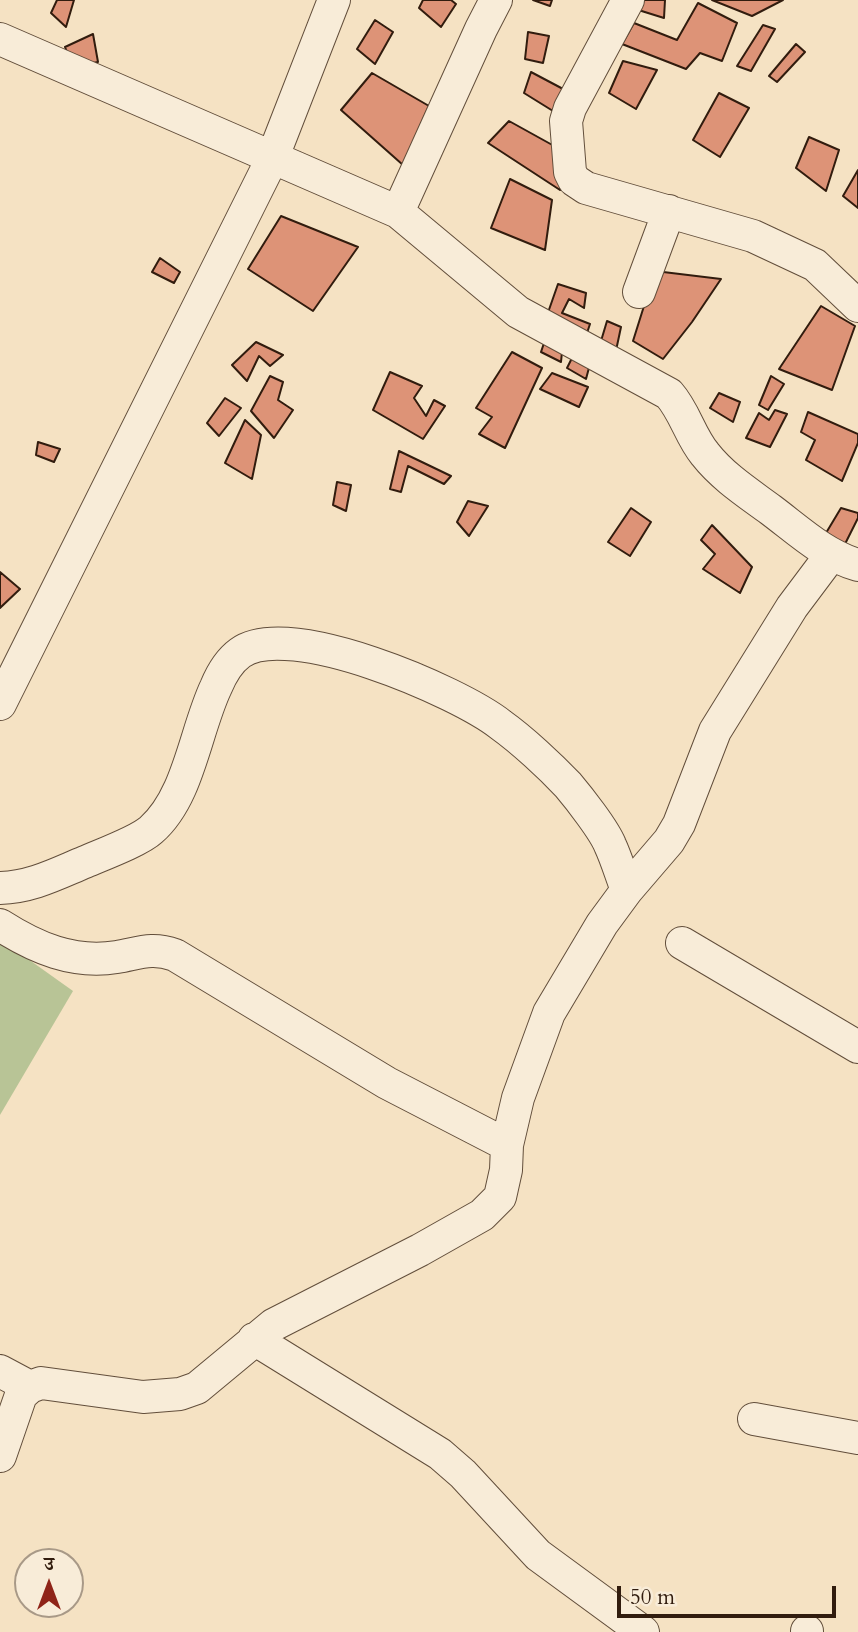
<!DOCTYPE html>
<meta charset="utf-8">
<style>
body{margin:0}
#map{position:relative;width:858px;height:1632px;overflow:hidden;background:#f5e2c3;font-family:Cardo,"Noto Serif Devanagari",serif}
canvas{display:block}
.north{position:absolute;left:14px;top:1548px;width:70px;height:70px;box-sizing:border-box;background:#f8ecd8;border:2px solid #a89987;border-radius:50%;rotate:0deg;font-size:19px;font-weight:700;line-height:28px;text-align:center;color:#311c0e}
.north::after{content:'';display:block;margin:auto;width:24px;height:32px;background:#8f2418;clip-path:polygon(50% 0,100% 100%,50% 72%,0 100%)}
.scale{position:absolute;left:617px;top:1586px;width:219px;height:32px;box-sizing:border-box;border:4px solid #311c0e;border-top:0;padding-left:9px;font-size:21px;line-height:24px;white-space:nowrap;color:#311c0e;-webkit-text-stroke:5px #f8ecd8;paint-order:stroke}
</style>
<div id="map">
<canvas width="858" height="1632"></canvas>
<div class="north">उ</div>
<div class="scale">50 m</div>
</div>
<script>
const g = document.querySelector('canvas').getContext('2d');
g.lineJoin = 'round';
function fill(path, color) { g.fillStyle = color; g.fill(path, 'evenodd'); }
function stroke(path, color, width, dash) { g.strokeStyle = color; g.lineWidth = width; g.lineCap = dash ? 'butt' : 'round'; g.setLineDash(dash || []); g.stroke(path); }
const green = new Path2D(`
 M0,939L73,991L0,1115Z`);
const building = new Path2D(`
 M57,0H74L66,27L51,13Z
 M423,0H451L456,4L441,27L419,8Z
 M533,0H552L550,6Z
 M635,0H665L664,18L632,8Z
 M712,0H783L752,16Z
 M698,3L737,23L722,61L700,53L686,69L622,44L634,23L677,40Z
 M375,20L393,32L375,64L357,49Z
 M763,25L775,29L751,71L737,66Z
 M528,32L549,36L543,63L525,59Z
 M93,34L98,62L73,67L65,47Z
 M796,44L805,52L777,82L769,76Z
 M623,61L657,70L636,109L609,93Z
 M531,72L565,90L553,111L524,93Z
 M372,73L429,106L403,165L341,110Z
 M719,93L749,108L720,157L693,140Z
 M509,121L565,152L560,190L488,143Z
 M809,137L839,150L826,191L796,168Z
 M858,170V208L843,196Z
 M510,179L552,200L545,250L491,228Z
 M281,216L358,247L313,311L248,269Z
 M160,258L180,272L174,283L152,272Z
 M655,271L721,279L692,322L663,359L633,341Z
 M558,284L586,293L584,308L569,299L562,313L590,324L583,345L544,324Z
 M821,306L855,326L832,390L779,369Z
 M607,321L621,327L614,360L598,351Z
 M256,342L283,355L270,366L259,356L247,381L232,365Z
 M544,343L562,352L561,362L541,352Z
 M512,352L542,368L505,448L479,434L492,417L476,408Z
 M573,356L590,364L586,379L567,368Z
 M390,372L422,386L414,398L426,416L434,400L445,406L423,439L373,410Z
 M552,373L588,387L579,407L540,389Z
 M270,376L283,382L278,400L293,410L274,438L251,411Z
 M771,376L784,384L768,410L759,405Z
 M719,393L740,402L733,422L710,408Z
 M225,398L241,408L219,436L207,423Z
 M775,410L787,414L770,447L746,438L759,413L769,420Z
 M808,412L858,434V443L842,481L806,460L815,440L801,432Z
 M245,420L261,435L252,479L225,463Z
 M38,442L60,449L54,462L36,455Z
 M399,451L451,476L444,484L408,466L401,492L390,489Z
 M337,482L351,485L346,511L333,505Z
 M468,501L488,506L469,536L457,522Z
 M631,508L651,522L630,556L608,542Z
 M841,508L858,513V518L844,546L826,533Z
 M712,525L752,567L740,593L703,569L715,554L701,540Z
 M0,572L20,589L0,608Z`);
const minor = new Path2D(`
 M628,0L570,108L566,121L570,172L574,180L586,188L753,236L815,265L858,306
 M0,39L398,212L518,312L669,394C685,412 690,436 705,454C723,477 748,493 771,510C799,531 824,555 858,565
 M398,212L481,29L496,0
 M639,292L669,211
 M0,704L272,159L334,0
 M0,888C32,887 56,874 85,862C101,855 139,841 151,830C189,797 195,731 216,687C221,675 229,661 240,653C288,618 458,691 501,725C522,740 550,766 568,785C579,798 604,830 610,845C617,860 621,875 627,890
 M0,925C36,948 73,964 117,957C140,953 152,947 175,955L387,1083L507,1145
 M682,943L858,1047
 M254,1339L440,1454L463,1474L538,1555L643,1632
 M0,1371L30,1387
 M754,1419L858,1438
 M0,1456L21,1395L30,1387L41,1383L143,1397L180,1394L197,1388L273,1325L420,1250L482,1215L500,1197L506,1170L507,1145L518,1098L549,1013L602,924L627,890L669,841L679,824L715,731L792,607L831,555
 M807,1631V1632`);
fill(green, '#b8c496');
fill(building, '#dd9377');
stroke(building, '#311c0e', 2);
stroke(minor, '#624e3b', 34);
stroke(minor, '#f8ecd8', 32);
</script>
